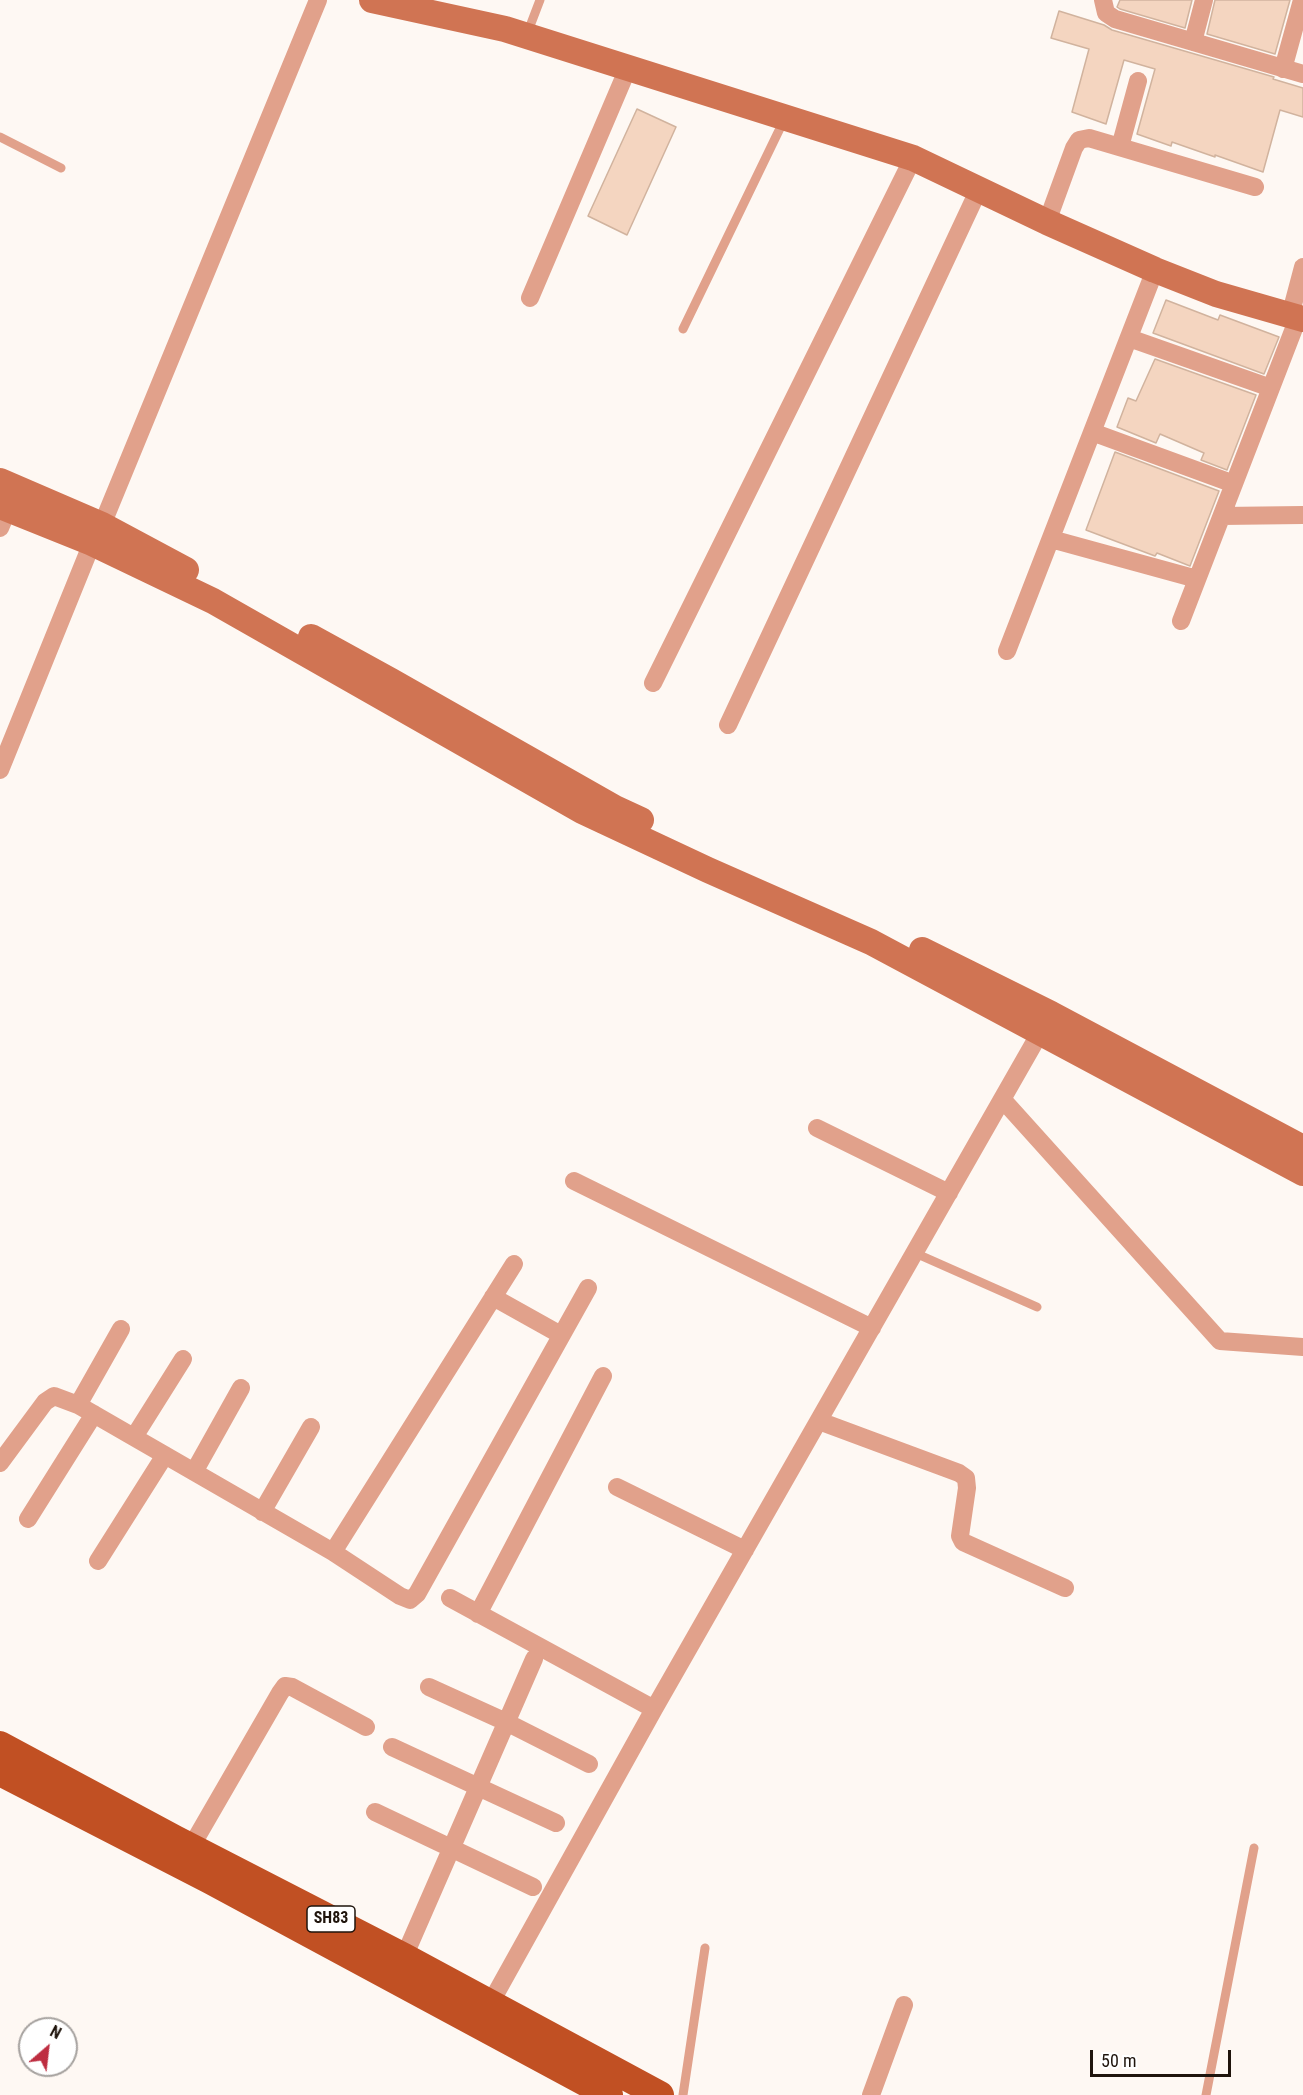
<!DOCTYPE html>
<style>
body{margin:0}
#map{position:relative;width:1303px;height:2095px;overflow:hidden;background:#fef8f3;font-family:"Roboto Condensed",sans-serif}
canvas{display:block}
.north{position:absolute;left:18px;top:2017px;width:60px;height:60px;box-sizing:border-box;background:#fff;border:2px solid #a5a19e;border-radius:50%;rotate:28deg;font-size:16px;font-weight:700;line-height:24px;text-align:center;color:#1f140c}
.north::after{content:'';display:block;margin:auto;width:21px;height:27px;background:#be2d40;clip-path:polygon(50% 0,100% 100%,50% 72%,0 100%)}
.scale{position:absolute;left:1090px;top:2050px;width:141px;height:27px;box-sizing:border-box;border:3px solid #1f140c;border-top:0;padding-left:8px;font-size:18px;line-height:21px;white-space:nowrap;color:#1f140c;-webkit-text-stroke:4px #fff;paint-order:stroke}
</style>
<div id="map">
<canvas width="1303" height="2095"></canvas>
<div class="north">N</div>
<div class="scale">50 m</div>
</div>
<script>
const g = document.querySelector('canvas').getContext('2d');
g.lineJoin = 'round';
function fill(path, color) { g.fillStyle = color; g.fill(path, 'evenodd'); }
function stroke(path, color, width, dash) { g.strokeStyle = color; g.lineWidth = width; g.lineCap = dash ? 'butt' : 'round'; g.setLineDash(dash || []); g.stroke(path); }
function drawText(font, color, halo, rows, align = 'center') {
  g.font = font + ' "Roboto Condensed",sans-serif'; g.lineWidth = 4.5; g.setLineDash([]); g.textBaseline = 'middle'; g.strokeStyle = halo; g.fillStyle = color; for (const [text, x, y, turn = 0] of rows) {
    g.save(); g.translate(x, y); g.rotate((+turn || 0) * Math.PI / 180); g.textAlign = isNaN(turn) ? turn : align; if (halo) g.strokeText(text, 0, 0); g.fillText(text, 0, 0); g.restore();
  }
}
const building = new Path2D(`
 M1120,0H1192L1185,28L1120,9L1117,7Z
 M1215,0H1290L1275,54L1207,34Z
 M1059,11L1104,25L1112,30L1274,77L1273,79L1303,88V117L1280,110L1263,172L1215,155V157L1172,142L1171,146L1137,134L1155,69L1124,60L1106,124L1072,112L1089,49L1051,38Z
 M637,109L676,127L627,235L588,216Z
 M1166,300L1218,320L1220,315L1279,337L1264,374L1153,333Z
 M1155,359L1256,395L1227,470L1201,460L1204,453L1160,434L1156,443L1117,427L1128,398L1136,401Z
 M1115,452L1219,491L1190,566L1157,553L1155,556L1086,530Z`);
const lane = new Path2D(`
 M527,34L540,0
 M0,137L61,168
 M683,329L785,118
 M915,1253L1037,1307
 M683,2095L705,1948
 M1206,2095L1254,1848`);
const street = new Path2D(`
 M1103,0L1106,13L1115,19L1303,74
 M1193,42L1204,0
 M1283,69L1302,0
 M1120,147L1138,81
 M1047,222L1074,148L1079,140L1089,138L1255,187
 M530,298L628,68
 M1290,316L1303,267
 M1129,338L1271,388
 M1092,432L1234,484
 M1222,516L1303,515
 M102,525L318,0
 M0,528L8,509
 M1051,539L1197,579
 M1181,621L1298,318
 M1007,651L1155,270
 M653,683L913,158
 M728,725L978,191
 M0,770L92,543
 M1003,1100L1220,1341L1303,1347
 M817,1128L949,1193
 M574,1181L872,1328
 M493,1297L561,1335
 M78,1405L121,1329
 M819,1421L959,1473L966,1478L967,1488L960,1536L963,1542L1065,1588
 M134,1437L183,1359
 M0,1463L45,1402L54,1396L78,1405L333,1552L400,1596L410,1600L417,1594L588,1288
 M194,1472L241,1388
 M617,1487L745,1550
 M262,1512L311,1427
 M28,1519L94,1414
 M333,1552L514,1264
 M98,1561L165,1455
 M450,1598L654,1709
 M478,1614L603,1376
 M429,1687L506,1722L589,1764
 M392,1747L556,1823
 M375,1812L533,1887
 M191,1847L280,1693L285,1686L292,1687L366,1727
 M404,1957L534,1659
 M490,2004L654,1709L1045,1024
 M871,2095L904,2005`);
const secondary = new Path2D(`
 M372,0L505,29L913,158L1047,222L1155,270L1216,294L1303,319
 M0,481L102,525L186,570
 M0,506L92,543L213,601L582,811L708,870L871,942L1303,1173
 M311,637L391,681L615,808L641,820
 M922,950L1051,1014L1303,1148`);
const primary = new Path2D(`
 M0,1745L175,1839L404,1957L660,2095
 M0,1772L210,1880L609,2095`);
const shields = [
 [331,1919,48]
];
const shieldNames = [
 ["SH83",331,1919]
];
fill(building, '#f4d5c0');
stroke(building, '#d1b39e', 1.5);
stroke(lane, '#e1a18b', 9);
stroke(street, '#e1a18b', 18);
stroke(secondary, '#d07453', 26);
stroke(primary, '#c15023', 28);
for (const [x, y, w] of shields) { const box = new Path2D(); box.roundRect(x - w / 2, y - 13, w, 26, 4.5); g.fillStyle = '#fff'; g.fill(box); stroke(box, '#1f140c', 1.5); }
drawText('bold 16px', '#1f140c', null, shieldNames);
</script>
